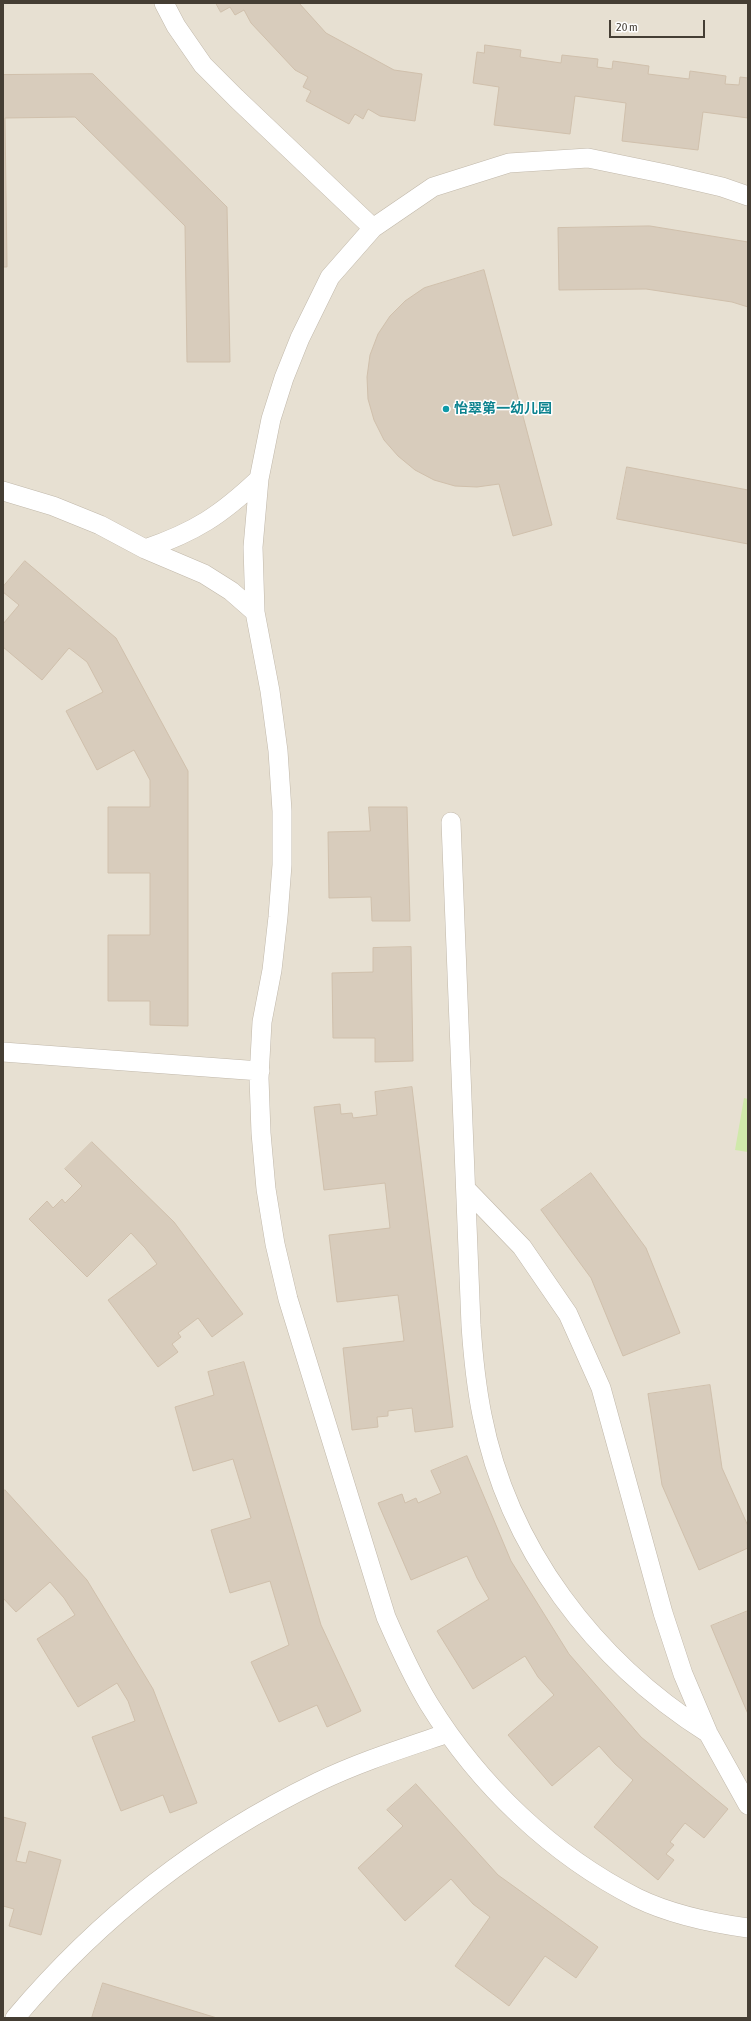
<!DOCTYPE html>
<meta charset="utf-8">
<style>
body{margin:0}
#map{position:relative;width:751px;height:2021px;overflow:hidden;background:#f3eee4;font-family:"Asap Condensed",sans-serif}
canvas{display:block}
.frame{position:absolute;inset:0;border:4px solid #453e34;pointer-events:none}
.scale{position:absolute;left:609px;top:20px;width:96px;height:18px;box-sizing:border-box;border:2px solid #453e34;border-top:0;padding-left:5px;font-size:12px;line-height:14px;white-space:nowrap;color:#453e34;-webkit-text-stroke:3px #fff;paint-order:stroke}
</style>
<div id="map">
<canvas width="751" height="2021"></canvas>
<div class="frame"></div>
<div class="scale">20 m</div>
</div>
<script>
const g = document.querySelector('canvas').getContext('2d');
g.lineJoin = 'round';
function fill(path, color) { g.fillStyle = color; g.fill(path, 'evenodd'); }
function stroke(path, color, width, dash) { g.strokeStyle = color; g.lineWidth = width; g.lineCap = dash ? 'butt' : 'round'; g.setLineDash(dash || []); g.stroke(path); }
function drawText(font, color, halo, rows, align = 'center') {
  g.font = font + ' "Asap Condensed","Noto Sans SC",sans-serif'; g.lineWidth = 3; g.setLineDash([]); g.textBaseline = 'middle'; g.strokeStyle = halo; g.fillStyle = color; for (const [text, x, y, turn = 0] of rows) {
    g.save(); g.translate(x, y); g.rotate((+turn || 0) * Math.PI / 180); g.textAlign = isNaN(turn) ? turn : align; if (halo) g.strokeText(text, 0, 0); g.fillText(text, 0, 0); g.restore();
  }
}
const residential = new Path2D(`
 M3,3H748V2018H3Z`);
const green = new Path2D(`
 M744,1098L748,1099V1152L735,1150Z`);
const building = new Path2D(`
 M216,3H299L326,33L394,70L422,74L415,121L380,116L368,109L363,119L355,114L349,124L306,101L311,91L303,87L308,77L295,70L251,23L244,10L235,15L230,7L221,12Z
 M485,45L521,50L520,57L561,63L562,55L598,59L597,67L612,69L613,61L649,66L648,74L689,79L690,71L726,76L725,84L739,85L740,77L748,78V118L703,112L698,150L622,141L626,103L575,96L570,134L494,125L499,87L473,83L477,52L484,53Z
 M93,74L227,207L230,362H187L185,226L75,117L5,118L7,267H3V75Z
 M650,226L748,242V307L732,302L646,289L559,290L558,228Z
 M484,270L552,525L513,536L499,484L477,487L455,486L434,480L415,470L398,456L384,440L374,420L368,399L367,377L370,355L378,334L390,316L405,301L424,288Z
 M627,467L748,490V544L617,519Z
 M25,561L116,638L188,771V1026L150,1025V1001H108V935H150V873H108V807H150V780L134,750L97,770L66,711L103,692L87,662L69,648L42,680L3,647V624L19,605L3,592V587Z
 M369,807H407L410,921H372L371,897L329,898L328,832L370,831Z
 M411,947L413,1061L375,1062V1038H333L332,973L373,972V948Z
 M412,1087L453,1427L415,1432L412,1408L388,1411V1416L377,1417L378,1427L352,1430L343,1348L404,1341L398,1295L337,1302L329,1235L390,1228L385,1183L324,1190L314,1107L340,1104L341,1114L352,1113L353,1118L377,1115L375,1092Z
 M92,1142L174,1222L243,1314L212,1337L198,1318L178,1333L181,1337L172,1344L178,1352L158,1367L108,1300L157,1264L145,1248L131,1233L87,1277L29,1219L47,1201L53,1208L62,1199L65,1203L82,1186L65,1169Z
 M591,1173L646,1248L680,1333L623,1356L591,1278L541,1210Z
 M244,1362L321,1625L361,1711L327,1727L317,1705L279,1722L251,1662L289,1645L270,1581L230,1593L211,1530L251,1518L233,1459L193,1471L175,1407L214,1395L208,1372Z
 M710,1385L722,1468L748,1526V1548L699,1570L662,1485L648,1394Z
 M467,1456L511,1561L569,1654L641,1737L728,1809L704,1838L685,1823L670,1842L674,1845L666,1854L674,1860L658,1880L594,1827L633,1780L615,1764L599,1746L552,1786L508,1735L554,1695L538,1677L525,1656L473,1689L437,1631L489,1599L477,1578L467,1556L411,1580L378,1503L402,1494L405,1503L416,1498L418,1503L441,1493L431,1471Z
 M5,1490L87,1580L153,1689L197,1803L170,1813L163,1795L121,1811L92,1737L135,1721L128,1701L117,1683L78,1707L37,1639L75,1615L64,1598L50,1582L16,1612L3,1598V1492Z
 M748,1611V1714L711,1626Z
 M416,1784L498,1875L598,1947L576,1978L545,1956L509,2006L455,1966L490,1917L473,1904L451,1879L405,1921L358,1868L403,1826L387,1810Z
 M3,1817L26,1823L16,1861L26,1863L29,1851L61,1860L41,1935L9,1926L14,1909L3,1906Z
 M103,1983L217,2018H92Z`);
const service = new Path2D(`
 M164,3L176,26L203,65L236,98L373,228
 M748,196L722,187L666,174L588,158L509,163L433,187L373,228L330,277L300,338L284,378L271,419L259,479L253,547L255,612L270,691L278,751L282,811V865L278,917L272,970L262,1022L259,1078L261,1133L266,1189L275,1244L288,1299L386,1617C399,1647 412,1676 429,1704C479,1785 552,1855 637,1898C670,1914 712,1923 748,1928
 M3,491L53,506L100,525L145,549L204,574L231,591L255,612
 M145,549C195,532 221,515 259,479
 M451,822L471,1325C473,1355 476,1385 482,1415C508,1548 594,1661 708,1733
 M3,1052L260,1071
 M466,1189L522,1247L568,1314L601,1388L663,1613L683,1674L708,1733L748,1805
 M15,2018C99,1918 200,1839 318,1782C359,1762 404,1748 448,1733`);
const markers = [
 [446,409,4,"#0f9aa8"]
];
const cultureNames = [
 ["怡翠第一幼儿园",454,409]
];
fill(residential, '#e7e0d2');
fill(green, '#d0e9ab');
fill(building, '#d8ccbc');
stroke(building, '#d0c0ac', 1);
stroke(service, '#c1b8aa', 20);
stroke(service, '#fff', 19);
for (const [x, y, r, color] of markers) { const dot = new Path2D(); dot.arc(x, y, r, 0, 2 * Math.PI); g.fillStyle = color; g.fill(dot); stroke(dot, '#fff', 1.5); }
drawText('bold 14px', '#0d838f', '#fff', cultureNames, 'left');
</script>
